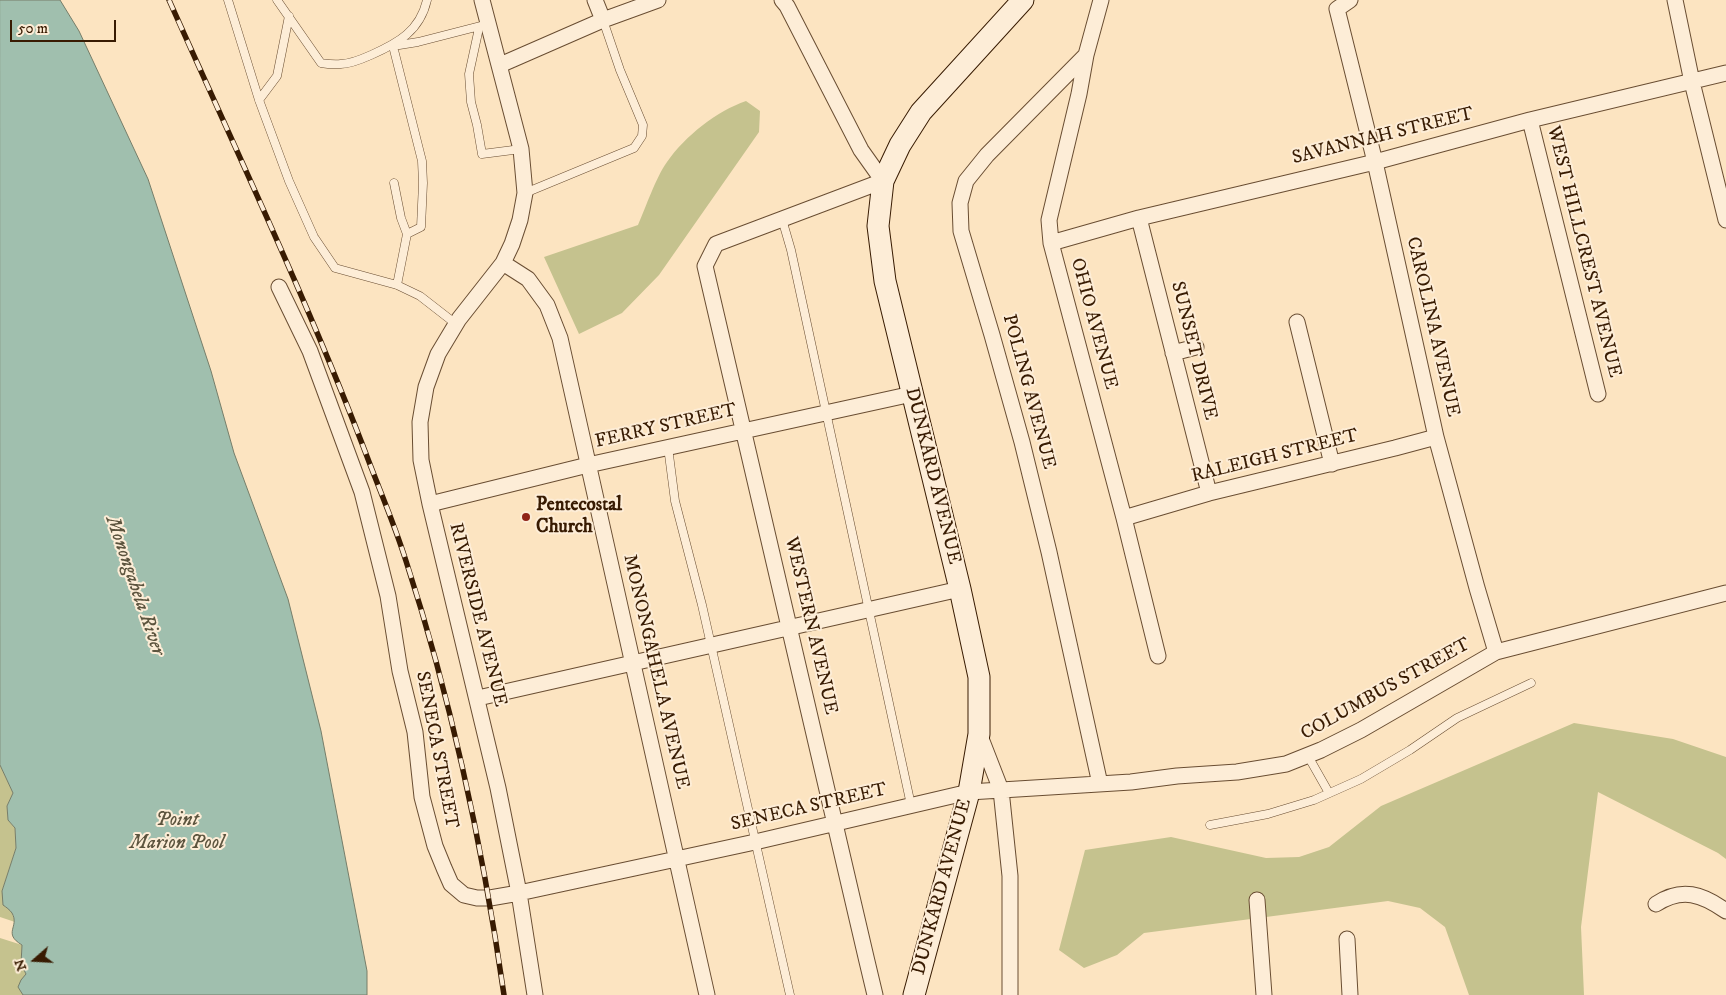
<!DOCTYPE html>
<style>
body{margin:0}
#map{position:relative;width:1726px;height:995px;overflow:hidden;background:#fce4c1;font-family:"IM FELL DW Pica",serif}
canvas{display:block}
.north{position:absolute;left:10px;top:935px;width:50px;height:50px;-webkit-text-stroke:4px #fdedd7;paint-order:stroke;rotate:251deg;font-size:14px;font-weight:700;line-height:20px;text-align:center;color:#381b02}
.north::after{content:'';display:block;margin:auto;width:18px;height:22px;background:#381b02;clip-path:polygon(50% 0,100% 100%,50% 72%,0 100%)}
.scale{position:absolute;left:10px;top:20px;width:106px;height:22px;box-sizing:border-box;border:2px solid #381b02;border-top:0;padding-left:6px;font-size:15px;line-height:18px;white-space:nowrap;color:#381b02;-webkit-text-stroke:4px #fdedd7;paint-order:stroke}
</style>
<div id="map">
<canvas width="1726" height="995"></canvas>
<div class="north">N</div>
<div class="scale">50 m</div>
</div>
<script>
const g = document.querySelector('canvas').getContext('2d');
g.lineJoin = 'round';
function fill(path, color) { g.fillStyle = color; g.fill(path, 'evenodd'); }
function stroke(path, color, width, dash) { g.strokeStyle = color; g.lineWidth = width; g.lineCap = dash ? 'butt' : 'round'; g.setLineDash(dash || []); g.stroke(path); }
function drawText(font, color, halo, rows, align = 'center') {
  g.font = font + ' "IM FELL DW Pica",serif'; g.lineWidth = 4; g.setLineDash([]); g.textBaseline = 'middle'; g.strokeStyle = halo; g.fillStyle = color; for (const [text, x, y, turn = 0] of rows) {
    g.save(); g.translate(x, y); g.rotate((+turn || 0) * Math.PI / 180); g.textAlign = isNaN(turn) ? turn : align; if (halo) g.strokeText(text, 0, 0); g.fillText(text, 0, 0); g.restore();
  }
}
const green = new Path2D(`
 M746,101L760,111L759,132L659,275L622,313L579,334L544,257L638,225C646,207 656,177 667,162C685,136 717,111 746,101Z
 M1574,723L1673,739L1726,757V859L1718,853L1598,792L1581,927L1584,995H1469L1445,927L1420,908L1388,901L1144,933L1117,955L1084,968L1059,950L1085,850L1171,837L1266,858L1299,857L1329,847L1381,806Z
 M0,765L13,793L7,806L8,820L15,828L16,848L2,891L12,912L15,922L0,917Z
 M0,938L22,945L21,964L26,974L23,995H0Z`);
const water = new Path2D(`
 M0,0H60L79,31L148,179L211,371L234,453L288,599L321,731L367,971V995H23L18,987L21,980L26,974L21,964L22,945C2,933 20,927 12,913C10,910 6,907 3,905L2,891L16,848L15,828L8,820L7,806L13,793L0,765Z`);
const service = new Path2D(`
 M228,0L259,100L289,181L314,237L335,268L397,285L420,296L456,324
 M277,0L321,63C328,64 334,65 341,64C350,64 362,59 371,55C398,43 420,31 427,0
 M479,28L469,74L471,102L477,125L482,154L521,149
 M259,100L277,76L289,16
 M394,183L401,218L407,234
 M525,193L634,148L642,136L643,125L620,70L603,20
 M782,219L791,250L911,805
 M397,285L407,234L421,227L423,183L422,161L393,46L418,42L488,24
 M668,447L675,501L702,605L790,995
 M1308,756L1329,793
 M1210,825L1268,814L1314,800L1361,779L1410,750L1457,718L1531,683`);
const minor = new Path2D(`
 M482,0L521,149L525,193L520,220L512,244L503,263L459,319L438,354L426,387L420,422L421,460L430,504L498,788L519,893L535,995
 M595,0L603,20
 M782,0L787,6L861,150L883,181L716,244L705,266C763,508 817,752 875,995
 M1101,0L1086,55L1079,94L1049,220L1051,243L1124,518L1158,656
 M1350,0L1337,9L1375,162L1436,437L1477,588L1496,652
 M1675,0L1692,82L1726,220
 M1086,55L987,155L966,181L960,203L961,231L992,335L1022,442L1049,552L1100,784
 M500,65L603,20L658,0
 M1530,120L1598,394
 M1139,218L1209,493
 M1051,243L1139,218L1375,162L1530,120L1726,73
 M503,263L528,279L547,305L560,338L707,995
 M279,287L310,351L362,492L388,596L400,671L415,732L422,797L435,846L444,868L451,884L464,895L477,898H490L519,893L755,842L969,792L1131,782L1177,776L1237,772L1286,764L1321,750L1361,730L1496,652L1726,593
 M1297,322L1332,464
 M1173,353L1196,347
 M430,504L588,465L912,394
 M1124,518L1209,493L1395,448L1436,437
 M478,698C639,663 799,624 960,589
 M980,736L1001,790L1010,876V995
 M1257,900L1264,995
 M1656,904C1682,887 1702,894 1726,911
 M1347,939L1350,995`);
const secondary = new Path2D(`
 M914,995L969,792L979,734V677L960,589L885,281L878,226L883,181L900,145L921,112L1023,0`);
const rail = new Path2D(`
 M169,0C238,155 311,308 371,467C383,498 396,529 406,561C452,702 483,849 504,995`);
const markers = [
 [526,517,5,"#8f2418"]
];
const streetNames = [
 ["SAVANNAH STREET",1383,137,-14],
 ["WEST HILLCREST AVENUE",1583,252,76],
 ["OHIO AVENUE",1093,324,75],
 ["CAROLINA AVENUE",1432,327,77],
 ["SUNSET DRIVE",1193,351,76],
 ["POLING AVENUE",1028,392,75],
 ["FERRY STREET",666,427,-13],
 ["RALEIGH STREET",1275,457,-14],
 ["DUNKARD AVENUE",932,476,76],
 ["RIVERSIDE AVENUE",477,615,76],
 ["WESTERN AVENUE",810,626,77],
 ["MONONGAHELA AVENUE",655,672,77],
 ["COLUMBUS STREET",1386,690,-29],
 ["SENECA STREET",436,750,79],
 ["SENECA STREET",809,808,-13],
 ["DUNKARD AVENUE",943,887,-75]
];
const poiNames = [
 ["Pentecostal",536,506],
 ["Church",536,528]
];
const waterNames = [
 ["Monongahela River",134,586,71],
 ["Point",177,821],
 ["Marion Pool",177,844]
];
fill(green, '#c5c28e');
fill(water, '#a0bfae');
stroke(water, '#767d69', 1);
stroke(service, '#694d32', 9);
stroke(minor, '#694d32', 17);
stroke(secondary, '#381b02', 23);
stroke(service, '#fdedd7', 8);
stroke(minor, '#fdedd7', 15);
stroke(secondary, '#fdedd7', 21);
stroke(rail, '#381b02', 5.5);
stroke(rail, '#fdedd7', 4, [11]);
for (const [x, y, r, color] of markers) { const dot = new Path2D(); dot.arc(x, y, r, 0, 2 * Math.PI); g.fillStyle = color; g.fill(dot); stroke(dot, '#fdedd7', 2); }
drawText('19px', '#381b02', '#fdedd7', streetNames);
drawText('bold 19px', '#381b02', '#fdedd7', poiNames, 'left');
drawText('italic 20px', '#5c543e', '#fdedd7', waterNames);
</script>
